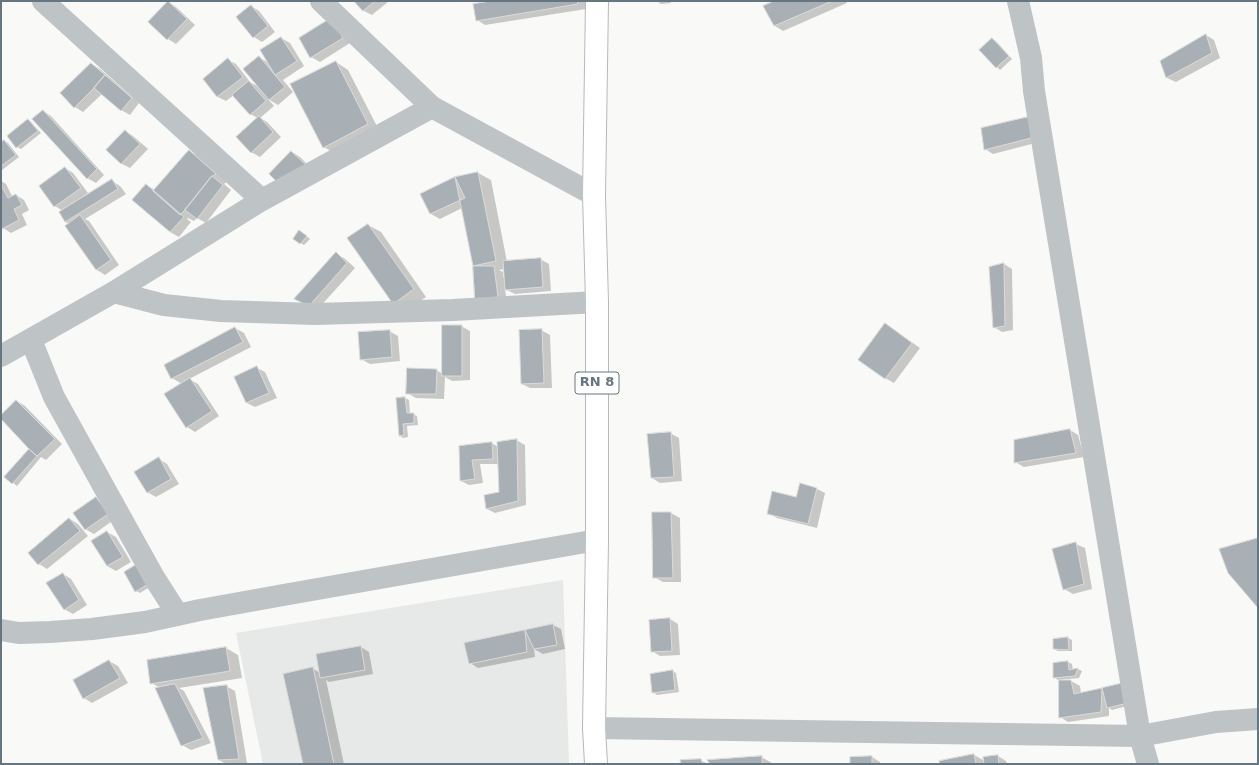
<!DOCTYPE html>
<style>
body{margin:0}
#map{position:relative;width:1259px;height:765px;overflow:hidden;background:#f9f9f7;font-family:"DejaVu Sans",sans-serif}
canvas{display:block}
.frame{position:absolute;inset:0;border:2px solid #667680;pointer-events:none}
</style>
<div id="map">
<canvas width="1259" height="765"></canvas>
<div class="frame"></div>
</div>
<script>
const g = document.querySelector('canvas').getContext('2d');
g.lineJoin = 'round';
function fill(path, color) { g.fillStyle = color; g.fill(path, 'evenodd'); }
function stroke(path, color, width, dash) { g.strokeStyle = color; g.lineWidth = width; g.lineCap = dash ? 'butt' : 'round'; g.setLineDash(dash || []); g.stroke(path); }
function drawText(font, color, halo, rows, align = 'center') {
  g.font = font + ' "DejaVu Sans",sans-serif'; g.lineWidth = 4; g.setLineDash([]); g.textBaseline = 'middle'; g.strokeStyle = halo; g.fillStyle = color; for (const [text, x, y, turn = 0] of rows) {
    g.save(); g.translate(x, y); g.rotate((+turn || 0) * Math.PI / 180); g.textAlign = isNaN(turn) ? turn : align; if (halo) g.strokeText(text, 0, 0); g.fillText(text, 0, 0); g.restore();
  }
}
const built = new Path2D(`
 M563,580L569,764H263L236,633Z`);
const shadow = new Path2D(`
 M355,1H389L372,15L364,11Z
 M497,1H585L586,9L485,25L477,20Z
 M657,1H670L671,3L661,4Z
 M777,1H846L847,3L783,31L775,26L765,6Z
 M168,2L176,7L195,25L176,44L168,39L149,22Z
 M251,6L259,11L275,32L262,42L254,37Z
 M339,24L350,43L320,62L311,57Z
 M1206,35L1214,40L1220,58L1176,82L1167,78L1161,61Z
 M281,38L290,43L304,66L283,80L293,92L278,105L268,99L274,106L260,118L267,122L281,137L260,157L251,152L258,118L250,114L234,95L226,101L218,97L204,79L228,60L236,64L250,82L260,88V58L269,63Z
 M992,39L996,41L1012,59L1000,70L997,67Z
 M336,62L348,70L380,132L336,154L324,147Z
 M91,64L100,69L139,103L130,115L121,110L102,94L83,112L75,107Z
 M43,111L51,116L104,175L96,183L87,178Z
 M1032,117L1043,141L993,154L985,149Z
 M28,120L32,123L41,133L21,149L17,147Z
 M125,131L133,136L148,149L130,168L122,164L108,150Z
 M4,141L8,143L19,157L2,170L1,143Z
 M189,151L202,158L228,181L224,184L231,190L206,223L197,218L194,221L188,218L187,219L191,222L179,237L170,232L134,200L146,185L155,190Z
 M292,152L300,157L313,170L271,174Z
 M65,168L73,173L88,193L83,197L84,198L112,181L120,186L126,194L85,219L89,221L119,265L105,275L97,270L67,226L70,224L65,222L63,211L55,206Z
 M478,173L491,180L507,262L540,259L549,264L551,291L515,294L505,289L507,302L484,305L474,266L462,208L440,219L431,214L422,194ZM504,269L505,277H503V272L499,270Z
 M1,181L6,184L12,196L16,195L24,200L29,210L22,214L27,225L11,233L3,228L1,225Z
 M368,225L381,232L426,297L406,310L393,303Z
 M303,233L310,239L304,245L294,239Z
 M336,254L344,258L355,268L317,310L304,303Z
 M1004,264L1012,269L1013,330L1002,332L994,327Z
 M461,326L470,331V380L452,381L445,377L444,399L416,398L407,393L436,370L443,374Z
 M235,328L244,333L251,347L189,379L198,384L219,416L195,432L187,427L182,384L172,378Z
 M893,329L920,348L894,383L885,378Z
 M541,330L550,335L552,388H530L522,384Z
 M389,331L398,336L400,361L370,364L361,359Z
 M257,368L265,372L277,398L255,407L247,403Z
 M405,398L409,400L410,414H413L417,416L418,425L407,426L408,437L403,438L399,435Z
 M17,401L25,406L62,444L46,460L41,457L17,486L6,477L30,449L1,418Z
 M1070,430L1078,435L1084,457L1024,467L1015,462Z
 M670,433L679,438L682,481L660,483L652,478Z
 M516,440L525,445L526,505L495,513L487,509L500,492L499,464H480L483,483L469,485L461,481L460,447L492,443L498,447Z
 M159,459L167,464L179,484L156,497L147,492Z
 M800,484L817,489L825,493L817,528L777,518L768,513L797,498Z
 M96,498L105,503L115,519L94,534L85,529Z
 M653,513H671L680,518L681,582H663L654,577Z
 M70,519L78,524L88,536L47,569L39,564L29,553Z
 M107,532L116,537L131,562L116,571L107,566Z
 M1076,544L1085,548L1092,589L1073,594L1064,589Z
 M143,567L153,585L140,593L136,591Z
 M63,574L71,579L87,605L73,614L64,609Z
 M670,619L678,624L680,655L660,656L652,651Z
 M553,625L561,629L565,649L543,654L534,649L535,657L478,668L470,663L465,643Z
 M1068,638L1072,640V651H1058L1054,649Z
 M361,647L369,652L373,674L329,682L326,680L344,764H304L312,668L320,673Z
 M226,648L238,655L242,678L179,688L184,691L211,743L191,750L182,745L161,688L151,683Z
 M109,661L118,666L128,683L92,703L84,698Z
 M1068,662L1072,664L1073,671L1078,669L1082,671L1079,678L1058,680L1054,677V663Z
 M672,671L676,673L679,692L657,695L653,692Z
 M1071,681L1080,686L1081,693L1123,684L1131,705L1112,710L1109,708V716L1068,722L1060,717Z
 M226,686L235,691L247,763L226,764L219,760Z
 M974,755L985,761L998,756L1006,761L1007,764H941V762Z
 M761,757L774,764H711Z
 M872,757L880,762V764H851Z
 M700,760L708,764H682Z`);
const building = new Path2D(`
 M168,1L187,19L167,40L148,22Z
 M354,1H375L363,11Z
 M491,1H577L578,4L476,21L473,4Z
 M774,1H832L774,26L763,6Z
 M251,5L268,26L253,38L236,17Z
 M331,18L343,38L310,58L299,38Z
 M1206,34L1212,53L1166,78L1160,61Z
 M281,37L297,61L275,75L260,50Z
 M992,38L1009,56L996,68L979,50Z
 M259,56L285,87L269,100L243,69Z
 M228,58L243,77L217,97L203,79Z
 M336,61L368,124L323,148L290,84Z
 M91,63L105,75L94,88L74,108L60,93Z
 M105,75L132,98L121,111L94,88Z
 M249,81L266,101L250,115L232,95Z
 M43,110L97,169L87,179L32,119Z
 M259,116L273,132L251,153L236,137Z
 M1032,116L1035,137L984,150L981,128Z
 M28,119L38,131L16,148L7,136Z
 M125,130L140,144L121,164L106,150Z
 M4,140L16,155L1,166V142Z
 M189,150L216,174L212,176L185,210L180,215L153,191Z
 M291,151L305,164L283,188L269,174Z
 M65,167L81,188L54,207L39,186Z
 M478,172L496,261L473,266L455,177Z
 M212,176L223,185L197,219L185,210Z
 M455,177L465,198L430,214L420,194Z
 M112,179L118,189L65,222L59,212Z
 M146,184L184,217L170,232L132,200Z
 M1,185L8,198L16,194L22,205L14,209L19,220L2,229Z
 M80,215L111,260L96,270L65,226Z
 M368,224L414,289L393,304L347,238Z
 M299,230L307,236L300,244L293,239Z
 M336,252L347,263L309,306L294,299Z
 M541,258L543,287L505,290L503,261Z
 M1004,263L1005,326L993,328L989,267Z
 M473,266H494L498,297L475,300Z
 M885,323L912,343L885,379L858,360Z
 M442,325H462V376H442Z
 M235,327L243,342L171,379L164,365Z
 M542,329L544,383L521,384L519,330Z
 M390,330L392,357L360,360L358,332Z
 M257,366L269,393L246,403L234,377Z
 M407,368L437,369L436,394H406Z
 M190,378L212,411L186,428L164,394Z
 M405,397L407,413H414V423L403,424L404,435L399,436L396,398Z
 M16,400L55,439L37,456L29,449L1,419V415Z
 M1070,429L1076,453L1014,463V440Z
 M671,432L674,477L651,478L647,434Z
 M517,439L518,501L486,509L484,495L499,492L497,442Z
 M492,442L493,459L472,460L475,479L460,481L459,446Z
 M29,449L37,456L12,484L4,477Z
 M159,457L171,479L147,493L134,472Z
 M800,483L817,488L808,524L767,514L772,491L796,497Z
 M96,497L108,514L85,530L73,513Z
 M652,512H671L673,578H653Z
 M69,518L80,531L38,565L28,553Z
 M107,531L123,557L107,566L91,541Z
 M1258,538V608L1228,573L1219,549Z
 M1076,542L1084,584L1063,590L1052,549Z
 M139,563L150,583L135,592L124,572Z
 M63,573L79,600L64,610L46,583Z
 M670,618L672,651L651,652L649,620Z
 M553,624L557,645L534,649L525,630Z
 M525,630L527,652L469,664L464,643Z
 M1068,637L1069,650L1053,649V639Z
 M361,646L365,670L320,678L316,654Z
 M226,647L230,671L150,684L147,660Z
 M109,660L120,678L83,699L73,680Z
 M1068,661L1069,670L1078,668L1075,676L1053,678V663Z
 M313,667L334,764H303L283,674Z
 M673,670L675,690L652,693L650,674Z
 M1059,680H1071L1074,694L1102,688L1101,712L1059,718Z
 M1123,683L1128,703L1107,708L1102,688Z
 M175,684L203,738L181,746L155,688Z
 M227,685L239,759L218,760L203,688Z
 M974,754L976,764H940L939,761Z
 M998,755L999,764H984L983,757Z
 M762,756V764H710L707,760Z
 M872,756V764H850V757Z
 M701,759L703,764H681L680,760Z`);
const street = new Path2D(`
 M43,1L262,200
 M321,1L432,107L594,195
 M1018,1L1031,58L1034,91L1140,736L1148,764
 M114,292L164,305L221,311L315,314L453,310L597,302
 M31,340L54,397L136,545L155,579L178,615
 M1,356L114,292L262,200L432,107
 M1,630L19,633L50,632L92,629L145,622L200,610L289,594L597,540
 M594,728L1140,736L1216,722L1258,719`);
const primary = new Path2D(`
 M596,764L594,728L597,540V302L594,195L597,1`);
const shields = [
 [597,383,44]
];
const shieldNames = [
 ["RN 8",597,383]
];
fill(built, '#e7e8e8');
fill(shadow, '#0003');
fill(building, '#a8b0b6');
stroke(building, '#dbdad9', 1);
stroke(primary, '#b4b9bd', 24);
stroke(street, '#bec3c6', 22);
stroke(primary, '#fff', 22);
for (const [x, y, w] of shields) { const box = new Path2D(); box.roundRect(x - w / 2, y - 11, w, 22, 3); g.fillStyle = '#fff'; g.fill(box); stroke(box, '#667680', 1); }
drawText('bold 13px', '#667680', null, shieldNames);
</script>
